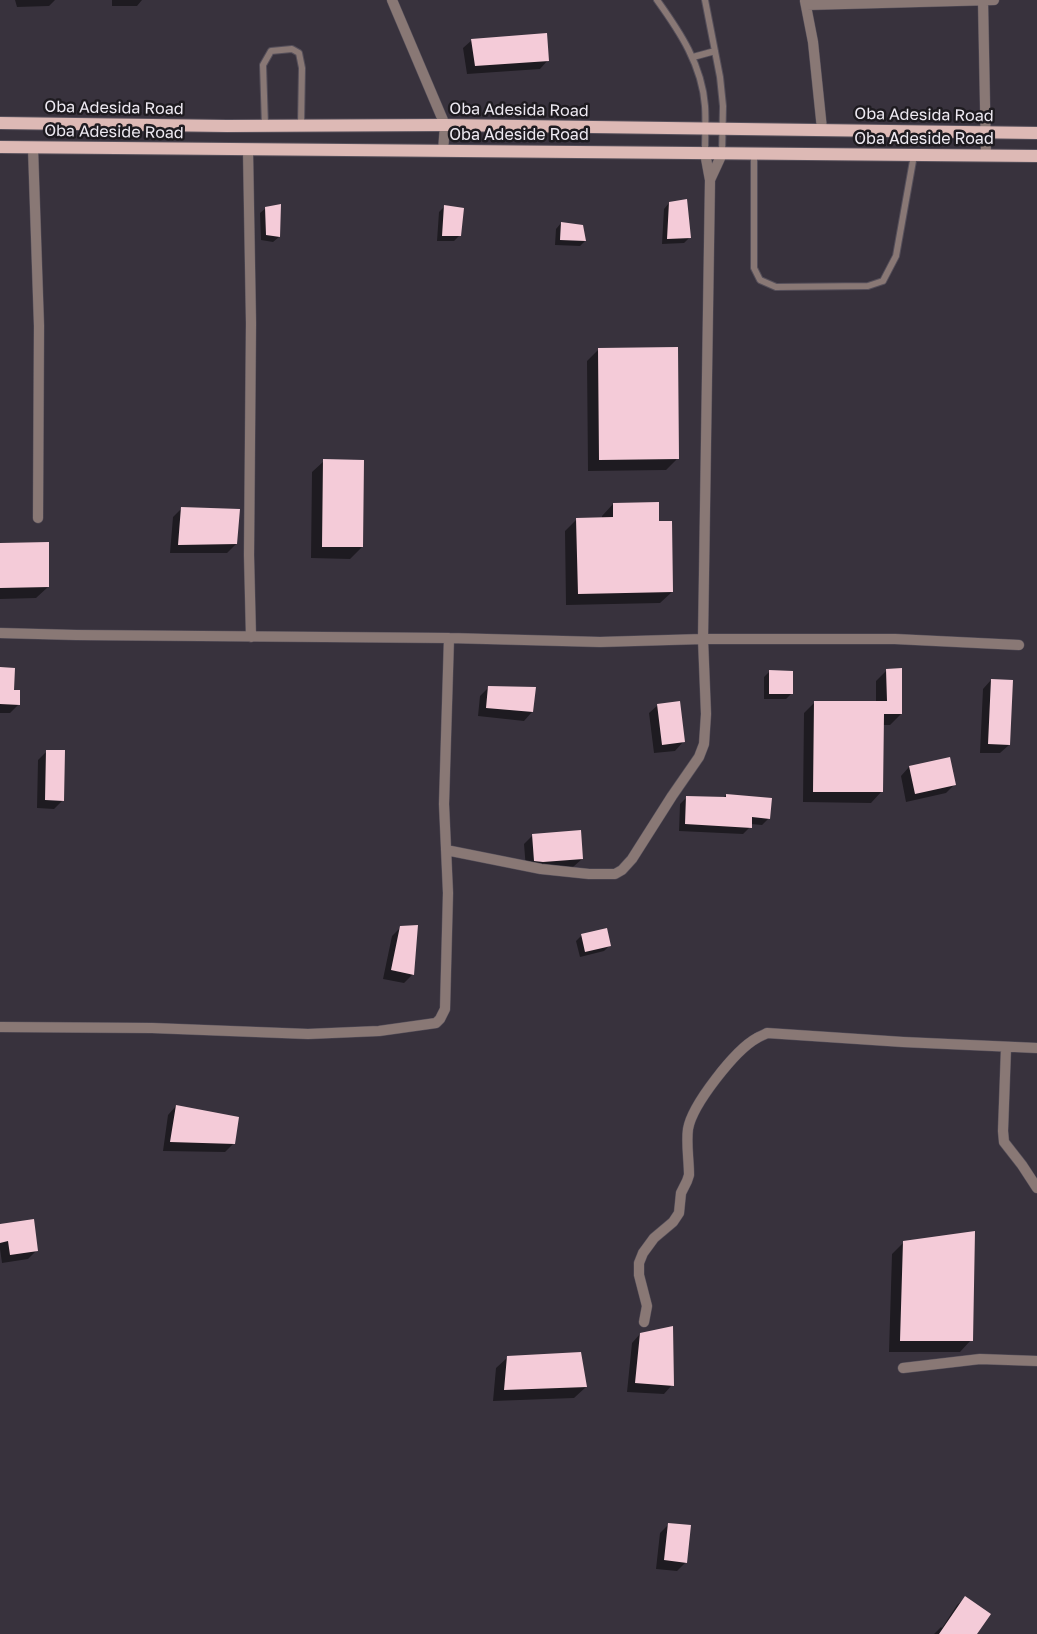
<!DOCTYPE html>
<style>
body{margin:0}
canvas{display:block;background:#38323d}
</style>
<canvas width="1037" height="1634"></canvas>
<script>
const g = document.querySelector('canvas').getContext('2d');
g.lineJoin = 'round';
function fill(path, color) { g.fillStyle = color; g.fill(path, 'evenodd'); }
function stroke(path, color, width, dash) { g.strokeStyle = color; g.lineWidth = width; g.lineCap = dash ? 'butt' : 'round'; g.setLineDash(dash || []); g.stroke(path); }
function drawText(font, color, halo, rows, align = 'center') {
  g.font = font + ' "Golos Text",sans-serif'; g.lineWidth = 5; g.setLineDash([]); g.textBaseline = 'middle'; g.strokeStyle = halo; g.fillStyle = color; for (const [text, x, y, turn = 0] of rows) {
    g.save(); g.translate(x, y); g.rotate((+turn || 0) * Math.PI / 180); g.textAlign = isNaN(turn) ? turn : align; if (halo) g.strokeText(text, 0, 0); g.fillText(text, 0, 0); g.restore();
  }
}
const shadow = new Path2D(`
 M15,0H55L49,6L17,7Z
 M112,0H142L137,6H112Z
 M472,40L548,60L540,69L467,74L463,48Z
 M669,203L690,237L684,243L662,244L664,209Z
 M444,207L460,235L454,241H437L439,212Z
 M266,208L279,237L273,242L261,240L260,213Z
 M561,223L585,241L580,246L555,245L556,229Z
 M599,349L677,459L666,470L588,471L587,361Z
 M324,461L362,547L350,559L311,558L312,472Z
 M613,504L658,523L672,592L660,603L566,605L565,531L577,519H602V516Z
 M182,508L236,544L227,553H170L173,517Z
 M0,544L48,587L36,598L0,599Z
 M0,668L19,704L10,713H0Z
 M887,670L901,714L890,725H882V791L871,803L803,802L804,713L815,702H876V681Z
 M769,672L792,693L786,699H764V677Z
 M991,680L1009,745L1000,753H980L983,689Z
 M489,687L532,712L524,721L478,716L480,696Z
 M658,705L683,742L675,751L654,753L649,713Z
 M47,751L63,800L54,809L37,808L38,760Z
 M949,759L954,785L946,793L906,802L901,776L909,767Z
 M726,795L769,818L762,825L751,824L750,827L743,834L679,831L680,804L687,797L723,798Z
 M532,836L582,859L573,867L526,869L524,844Z
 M401,927L413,974L404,983L383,979L392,936Z
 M582,935L610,945L604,951L580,957L576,941Z
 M176,1106L234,1143L225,1152L163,1151L168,1115Z
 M0,1225L36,1251L28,1259L2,1263L0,1249Z
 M904,1242L971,1340L960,1352H889L892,1254Z
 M640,1334L672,1385L664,1394L627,1392L632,1343Z
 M508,1357L586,1387L574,1398L493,1401L496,1368Z
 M669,1524L686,1562L677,1571L656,1569L660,1533Z
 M965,1598L976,1634H934L941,1627L942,1628L957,1605Z`);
const building = new Path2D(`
 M547,33L549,61L475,66L471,39Z
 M687,199L691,238L667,239L669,202Z
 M281,204L280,237L266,235L265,207Z
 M444,205L464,208L461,236H442Z
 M561,222L583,225L586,241L560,240Z
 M678,347L679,459L599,460L598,348Z
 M323,459L364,460L363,547H322Z
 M659,502V521H672L673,592L578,594L576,518L613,517V503Z
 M181,507L240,509L237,544L178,545Z
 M49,542V587L0,588V543Z
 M0,667L15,668L14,690H20V705L0,704Z
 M902,668V714H884L883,792H813L814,701H887L886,669Z
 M769,670L793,671V694H769Z
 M991,679L1013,680L1010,745L988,744Z
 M488,686L536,687L533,712L486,708Z
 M680,701L685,742L662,745L657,704Z
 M46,750H65L64,801L45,800Z
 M950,757L956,785L915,794L909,766Z
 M726,794L772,798L770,819L752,817V828L685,824L686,796L726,797Z
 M581,830L583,859L543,862L534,861L532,834Z
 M418,925L414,975L391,970L400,926Z
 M607,928L611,946L585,952L581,934Z
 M176,1105L239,1117L235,1144L170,1142Z
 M34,1219L38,1251L10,1255L8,1241L0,1243V1224Z
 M975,1231L973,1341H900L903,1241Z
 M673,1326L674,1386L635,1383L640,1333Z
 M581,1352L587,1387L504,1390L507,1356Z
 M668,1523L691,1525L687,1563L664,1560Z
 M965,1596L991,1614L977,1634H939Z`);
const service = new Path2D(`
 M657,0C680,32 702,65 705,106C706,121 705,137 705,153
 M705,0L720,77L723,106L722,154
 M693,57L715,51
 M265,126L263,65L271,51L292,49L299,53L302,68L301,125
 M754,154V268L760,280L776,287L868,286L883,281L896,256L914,155`);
const minor = new Path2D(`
 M392,0L445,125L443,151
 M983,0L986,156
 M805,1L813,42L822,129
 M807,5L994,0
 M33,148L39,326L38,518
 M248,150L251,323L249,555L251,637
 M710,180L722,154
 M0,633L76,635L449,638L600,642L703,639H895L1019,645
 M446,850L541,869L589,874H615L622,870L632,859L672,796L699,757L704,744L706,714L703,639L710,180L705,153
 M0,1027L152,1028L308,1034L379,1031L436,1023L440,1019L445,1009L448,893L444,804L449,638
 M1006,1048L1003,1131L1004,1142L1022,1165L1037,1188
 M644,1322L647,1306L639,1275V1263L643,1253L654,1238L673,1222L679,1213L681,1193L687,1181L689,1175C689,1160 686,1144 688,1129C692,1105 735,1050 757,1038C760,1036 764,1035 767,1033L903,1042L1037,1048
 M903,1368L980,1359L1037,1361`);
const primary = new Path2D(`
 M0,123L227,126L445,125L1037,133
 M0,147L1037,156`);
const streetNames = [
 ["Oba Adesida Road",114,108,1],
 ["Oba Adesida Road",519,110,1],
 ["Oba Adesida Road",924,115,1],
 ["Oba Adeside Road",114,132,1],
 ["Oba Adeside Road",519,135],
 ["Oba Adeside Road",924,139]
];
fill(shadow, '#0007');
fill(building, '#f4cbd8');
stroke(service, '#554f5a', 8);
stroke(minor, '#554f5a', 11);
stroke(primary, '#554f5a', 14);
stroke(service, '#897875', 6);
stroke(minor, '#897875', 10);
stroke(primary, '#ddb9b5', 12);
drawText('16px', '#eeeaf2', '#1e1b20', streetNames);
</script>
